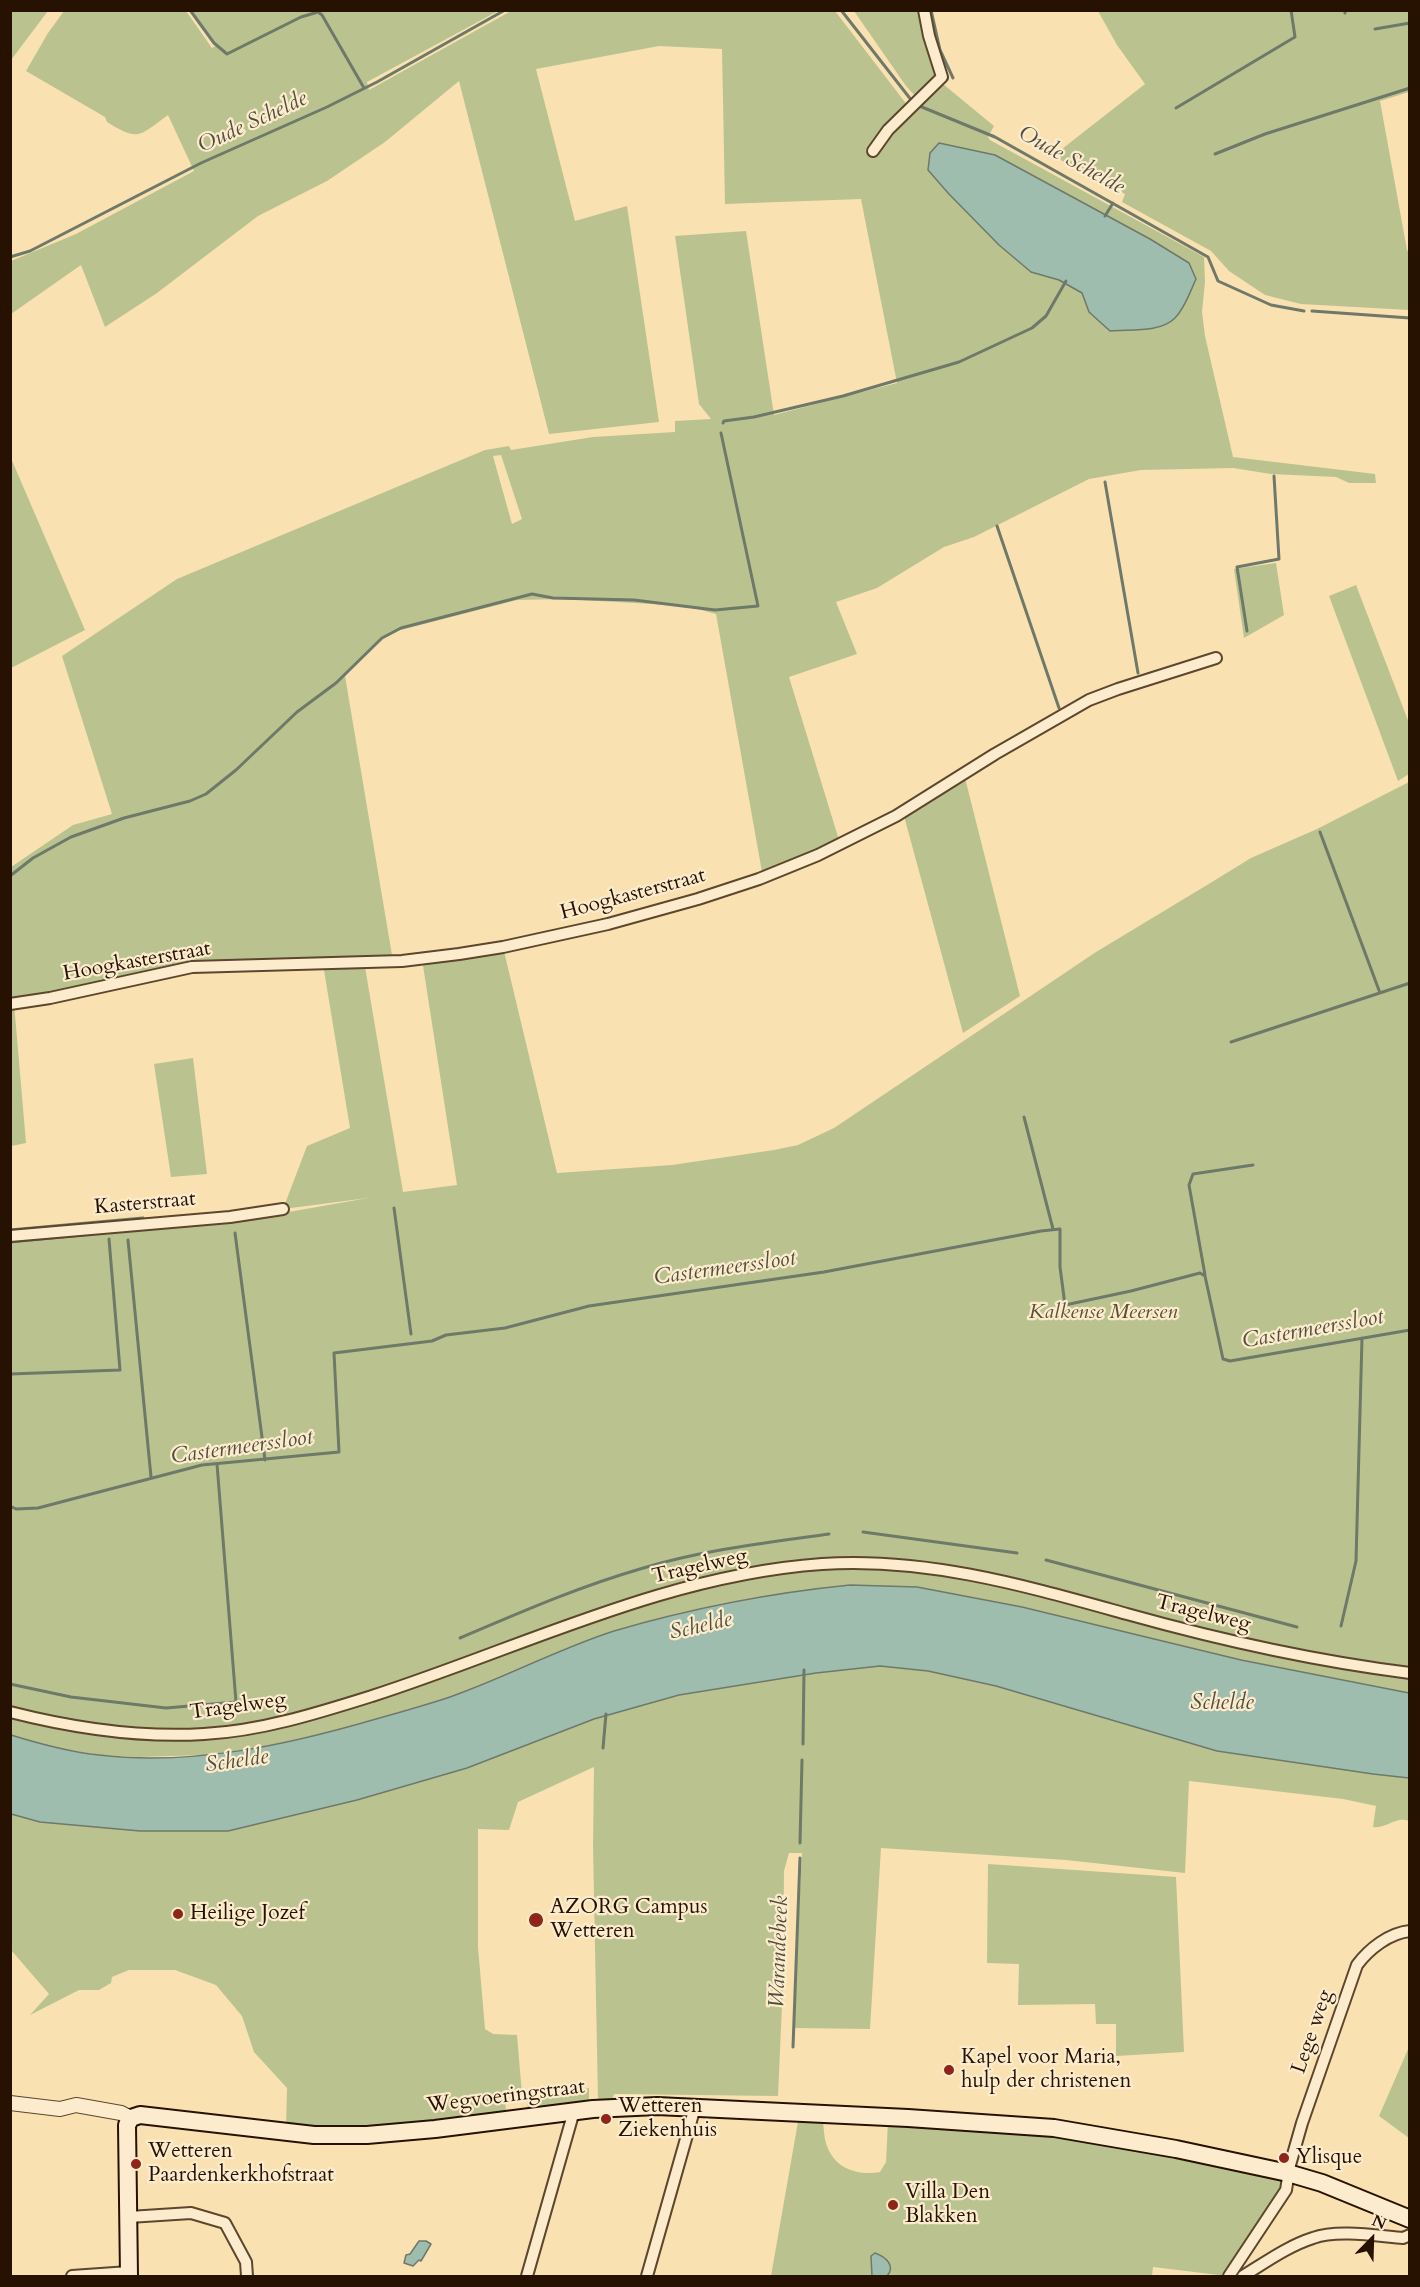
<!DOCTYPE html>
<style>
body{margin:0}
#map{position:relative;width:1420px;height:2287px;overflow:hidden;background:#fae1b2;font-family:Cardo,serif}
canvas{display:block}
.frame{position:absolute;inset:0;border:12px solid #271201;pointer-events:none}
.north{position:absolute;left:1342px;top:2209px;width:60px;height:60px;-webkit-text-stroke:4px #fceccd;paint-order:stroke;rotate:23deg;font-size:16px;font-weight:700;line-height:24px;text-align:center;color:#271201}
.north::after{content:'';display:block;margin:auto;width:21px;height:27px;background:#271201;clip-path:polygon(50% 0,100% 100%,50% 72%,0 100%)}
</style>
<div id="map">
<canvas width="1420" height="2287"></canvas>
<div class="frame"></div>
<div class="north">N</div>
</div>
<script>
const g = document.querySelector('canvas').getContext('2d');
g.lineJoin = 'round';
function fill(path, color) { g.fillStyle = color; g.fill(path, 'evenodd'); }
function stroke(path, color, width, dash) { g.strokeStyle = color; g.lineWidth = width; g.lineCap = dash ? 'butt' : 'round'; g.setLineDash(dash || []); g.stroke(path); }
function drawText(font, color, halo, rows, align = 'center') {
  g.font = font + ' Cardo,serif'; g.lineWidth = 4.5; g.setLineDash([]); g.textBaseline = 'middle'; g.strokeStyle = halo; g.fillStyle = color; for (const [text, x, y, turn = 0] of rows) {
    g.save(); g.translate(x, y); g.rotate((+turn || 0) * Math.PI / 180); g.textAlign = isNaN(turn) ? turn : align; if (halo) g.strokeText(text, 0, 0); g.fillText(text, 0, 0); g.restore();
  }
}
const green = new Path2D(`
 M11,10L48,11L11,60H10Z
 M64,11H186L212,48L217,45L192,11H498L367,82L369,90L511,11H835L911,110L930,92L943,84L994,126L988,137L990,140L1204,257L1205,282L1202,312L1205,336L1233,457L1375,474L1376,483H1349L1336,477L1271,474L1233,468L1141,470L1089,479L974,537L944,547L877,588L836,602L857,654L789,677L839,840L762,872L716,614L686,606L564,599L517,600L397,631L380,640L345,676L393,961H364L403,1192L457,1185L422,959L503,947L557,1173L672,1165L774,1150L798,1145L834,1128L1096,952L1212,882L1251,858L1317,829L1409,782V1693L1397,1692L1241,1660L1022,1607L917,1587L729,1602L674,1614L564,1649L450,1697L333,1731L257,1748L205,1755L140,1757L99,1755L52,1747L11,1735V1242L110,1234L170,1226L232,1222L368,1198L283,1209L307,1146L350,1128L323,964L212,966L14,1003L26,1143L11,1146V867L73,825L112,814L62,656L177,579L485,450L509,446L511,450L593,437L675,432V421L711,419L699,404L675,236L746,231L774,415L897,383L861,199L725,204L722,49L659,46L536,69L575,221L627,206L659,422L549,434L459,81L385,142L327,181L258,216L157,293L105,327L81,265L11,314V261L76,234L194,171L168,115C139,136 139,142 107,122L105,117L26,71L48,33ZM939,143L995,155L1150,239L1189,263L1126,330L1110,331L1089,312L1082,293L1059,280L1031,272L999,245L948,193L928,170ZM501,455L522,519L512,524L493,456Z
 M854,11H921L938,74L916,97L906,86Z
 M1098,11H1409V92L1380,101L1407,250L1409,253V310L1301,304L1265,295L1229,271L1211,251L1122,202L1125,194L1053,156L1145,84L1117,45Z
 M10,456L85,630L11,668H10Z
 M1276,563L1284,615L1244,638L1234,569Z
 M1356,585L1409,723V774L1398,781L1329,596Z
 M965,778L1020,996L963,1033L904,816Z
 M193,1058L207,1174L171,1177L154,1064Z
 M880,1666L928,1671L996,1686L1217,1751L1373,1774L1409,1778V1821C1395,1816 1387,1829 1373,1827L1376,1806L1343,1799L1189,1781L1185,1873L1066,1860L881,1848L870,2029L793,2028L802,1853H789L784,1871L783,1982L778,2096L614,2094L612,2100H598L593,1846L594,1767L518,1802L509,1830L478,1829V1947L485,2029L493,2034L517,2035L522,2094L505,2096L506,2112L432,2124L286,2127L287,2088L254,2052L242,2016L216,1985L175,1970H129L112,1977L111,1983L99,1990H79L30,2015L49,1994L11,1950V1814L40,1822L140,1831H228L357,1800L467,1768L594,1719L679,1695L816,1673Z
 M988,1864L1176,1877L1184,2052L1116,2056V2024H1096L1095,2004L1018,2005L1019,1964L987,1963Z
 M1409,2047V2138L1379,2116Z
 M589,2088V2102L566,2105L565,2103L559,2104V2106L528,2109L527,2100Z
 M799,2116L823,2122C824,2129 824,2139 827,2146C835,2169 859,2176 880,2172L886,2162L888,2121L1054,2135L1285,2180L1279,2199L1227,2276L1153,2267L1152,2276H771Z`);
const water = new Path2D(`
 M939,143L995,155L1150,239L1189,263L1196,279C1190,292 1185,308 1175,318C1160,333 1130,329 1110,331L1089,312L1082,293L1059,280L1031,272L999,245L948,193L928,170L930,153Z
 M850,1585L917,1587L1022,1607L1241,1660L1409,1693V1778L1373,1774L1217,1751L996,1686L928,1671L880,1666L816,1673L679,1695L594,1719L467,1768L357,1800L228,1831H140L40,1822L11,1814V1735C40,1744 69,1752 99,1755C192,1766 287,1745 376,1719C401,1712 426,1705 450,1697C506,1677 558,1649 614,1631C692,1608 770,1593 850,1585Z
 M419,2241H426L431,2244L421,2261L419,2260L413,2266L404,2263L406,2255L410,2254Z
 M875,2253C886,2257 896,2266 887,2276H872L871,2256Z`);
const stream = new Path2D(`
 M190,10L214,43L227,54L301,17L318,12L322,15L364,88
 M841,10L912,101
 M931,10L940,50L953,78
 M1345,10V13
 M1375,29L1410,23
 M917,105L995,137L1208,257L1218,281L1271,305L1304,311
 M1176,108L1295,37L1291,10
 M1215,154L1265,134L1410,88
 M1105,216L1113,203
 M10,257L30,251L201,163L327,107L377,82L505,10
 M1312,311L1410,318
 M723,423L724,421L754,417L843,396L959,362L1032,328L1046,316L1066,281
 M1105,482L1138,673
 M997,526L1059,708
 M1247,631L1237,567L1279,559L1274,476
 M1320,832L1380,993
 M10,876L33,858L71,837L124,818L190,801L206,794L236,770L297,712L336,683L382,638L401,628L532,594L553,598L634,600L715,610L758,606L721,433
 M1231,1042L1410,983
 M1024,1117L1053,1229
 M394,1208L411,1334
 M10,1230L143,1218
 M235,1233L265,1460
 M128,1240L151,1477
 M10,1242L92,1234
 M1205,1275L1189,1185L1193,1174L1253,1165
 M10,1374L120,1370L109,1239
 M10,1422V1436
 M10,1506L16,1509L38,1508L202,1465L339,1452L334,1353L432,1341L446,1335L505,1328L589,1306L824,1272L1041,1231L1060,1229V1267L1065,1305L1131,1291L1200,1273L1205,1276L1223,1359L1230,1361L1410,1330
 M863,1532L1017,1553
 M1046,1560L1297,1627
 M1341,1626L1356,1561L1362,1338
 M460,1638C519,1613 578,1587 640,1569C701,1550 766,1543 829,1534
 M10,1684L71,1697L166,1708L236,1702L217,1464
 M803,1744L804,1670
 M603,1748L606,1714
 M800,1843L802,1760
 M793,2047L800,1858`);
const minor = new Path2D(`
 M873,151L888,130L942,77L929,36L924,10
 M10,1004L50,998L192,967L402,961L459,954L503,947L608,924L698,899L759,879L818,855L896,816L995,754L1089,700L1118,689L1216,658
 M10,1236L230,1217L283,1209
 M10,1712C73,1728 139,1738 204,1734C261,1731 318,1713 372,1696C521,1648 664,1575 822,1564C927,1557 1026,1586 1127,1614C1220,1640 1314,1661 1410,1673
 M129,2217L191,2213L225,2223L246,2262L247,2276
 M72,2276L129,2272
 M527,2276L574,2111
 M647,2276L695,2107
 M1229,2276L1286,2190L1290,2165L1302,2123L1357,1965C1369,1949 1389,1933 1410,1931
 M1243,2276C1266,2262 1288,2246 1313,2238C1337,2229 1378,2236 1403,2238L1410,2235`);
const tertiary = new Path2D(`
 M10,2103L60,2109L76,2105L121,2113L131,2118`);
const secondary = new Path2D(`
 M129,2276L127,2125L131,2118L140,2115L314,2135H367L435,2129L593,2109L657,2106L908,2118L1054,2128L1176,2149L1288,2173L1322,2183L1410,2219`);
const markers = [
 [178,1914,6,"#8f2418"],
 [536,1920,8,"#8f2418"],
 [949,2070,6,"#8f2418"],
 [606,2119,6,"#8f2418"],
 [1284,2158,6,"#8f2418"],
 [136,2164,6,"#8f2418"],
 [893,2205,6,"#8f2418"]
];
const streetNames = [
 ["Hoogkasterstraat",633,895,-15],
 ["Hoogkasterstraat",137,962,-10],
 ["Kasterstraat",145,1204,-5],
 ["Tragelweg",700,1567,-13],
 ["Tragelweg",1203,1614,14],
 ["Tragelweg",238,1707,-8],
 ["Lege weg",1313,2032,-71],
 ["Wegvoeringstraat",506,2097,-7]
];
const parkNames = [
 ["Kalkense Meersen",1103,1313]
];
const poiNames = [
 ["AZORG Campus",550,1908],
 ["Wetteren",550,1932],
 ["Heilige Jozef",190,1914],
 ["Kapel voor Maria,",961,2058],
 ["hulp der christenen",961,2082],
 ["Wetteren",618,2107],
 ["Ziekenhuis",618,2131],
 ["Wetteren",148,2152],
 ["Paardenkerkhofstraat",148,2176],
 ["Ylisque",1296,2158],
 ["Villa Den",905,2193],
 ["Blakken",905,2217]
];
const waterNames = [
 ["Oude Schelde",253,123,-25],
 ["Oude Schelde",1071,161,29],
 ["Castermeerssloot",725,1269,-8],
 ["Castermeerssloot",1313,1330,-10],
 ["Castermeerssloot",242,1448,-8],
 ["Schelde",701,1627,-13],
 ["Schelde",1222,1704],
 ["Schelde",237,1762,-8],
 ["Warandebeek",780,1952,-88]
];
fill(green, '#bac38f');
fill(water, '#9ebdae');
stroke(water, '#6e7969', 1.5);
stroke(stream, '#6e7969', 3);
stroke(minor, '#5c462d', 14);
stroke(tertiary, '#5c462d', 16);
stroke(secondary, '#271201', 20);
stroke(minor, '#fceccd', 10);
stroke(tertiary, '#fceccd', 14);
stroke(secondary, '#fceccd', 16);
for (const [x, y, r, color] of markers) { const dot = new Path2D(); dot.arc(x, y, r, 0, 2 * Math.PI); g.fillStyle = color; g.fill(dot); stroke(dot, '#fceccd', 2); }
drawText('21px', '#271201', '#fceccd', streetNames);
drawText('italic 21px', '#5a5033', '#fceccd', parkNames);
drawText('21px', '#271201', '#fceccd', poiNames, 'left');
drawText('italic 22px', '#514e3e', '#fceccd', waterNames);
</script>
